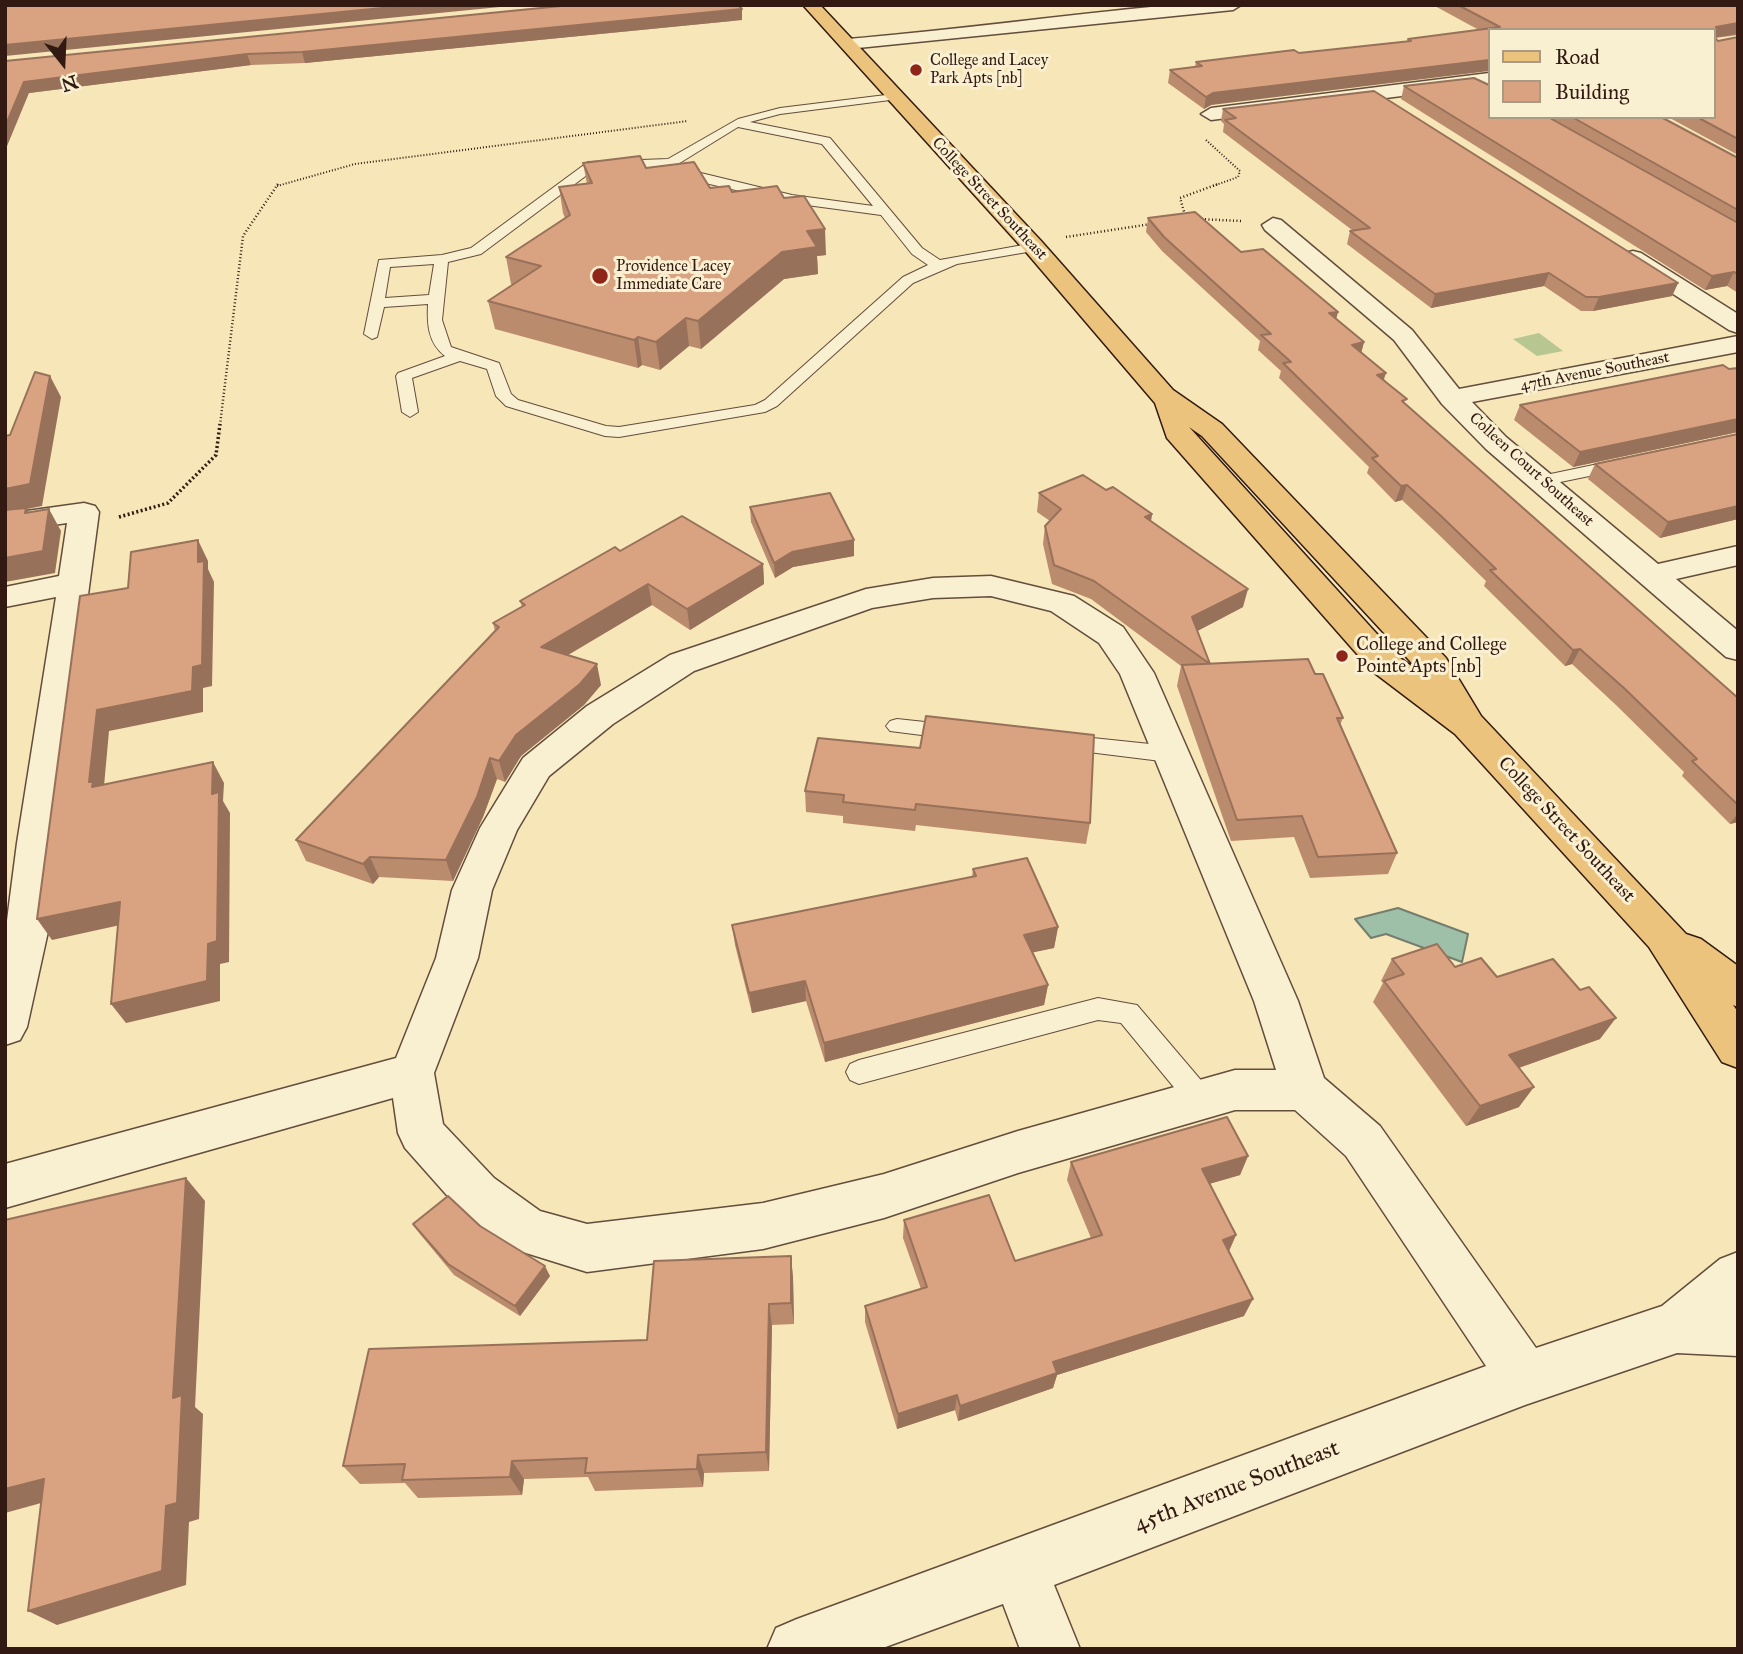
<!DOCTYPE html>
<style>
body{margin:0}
#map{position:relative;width:1743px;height:1654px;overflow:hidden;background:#f6e6b8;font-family:"IM FELL Great Primer",serif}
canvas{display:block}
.frame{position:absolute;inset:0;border:7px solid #321a12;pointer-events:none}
.legend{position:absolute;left:1488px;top:28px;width:228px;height:91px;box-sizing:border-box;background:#f9efd1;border:2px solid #a99a85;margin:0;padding:9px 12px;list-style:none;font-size:21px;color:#321a12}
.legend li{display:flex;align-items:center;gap:14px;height:35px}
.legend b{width:35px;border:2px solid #a99a85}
.north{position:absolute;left:28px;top:28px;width:70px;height:70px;-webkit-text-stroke:5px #f9efd1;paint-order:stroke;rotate:162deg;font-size:19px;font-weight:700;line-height:28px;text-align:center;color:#321a12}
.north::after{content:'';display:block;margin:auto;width:24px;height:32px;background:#321a12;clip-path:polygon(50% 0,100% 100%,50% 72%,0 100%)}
</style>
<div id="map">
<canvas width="1743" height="1654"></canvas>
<div class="frame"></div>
<ul class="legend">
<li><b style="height:9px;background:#ebc37c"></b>Road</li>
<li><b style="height:19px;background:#d9a280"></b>Building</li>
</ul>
<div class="north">N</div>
</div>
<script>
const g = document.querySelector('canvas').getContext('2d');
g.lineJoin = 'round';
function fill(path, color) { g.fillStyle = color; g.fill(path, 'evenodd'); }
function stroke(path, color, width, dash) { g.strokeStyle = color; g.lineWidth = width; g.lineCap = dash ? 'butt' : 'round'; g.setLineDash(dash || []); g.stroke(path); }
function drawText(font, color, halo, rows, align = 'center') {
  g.font = font + ' "IM FELL Great Primer",serif'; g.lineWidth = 6; g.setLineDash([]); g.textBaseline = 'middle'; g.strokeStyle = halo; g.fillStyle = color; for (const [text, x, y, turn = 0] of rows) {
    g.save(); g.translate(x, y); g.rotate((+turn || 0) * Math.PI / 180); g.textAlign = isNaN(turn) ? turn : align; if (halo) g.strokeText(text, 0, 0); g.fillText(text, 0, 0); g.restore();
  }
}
const green = new Path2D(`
 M1539,333L1563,351L1537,356L1513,339Z`);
const water = new Path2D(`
 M1398,908L1468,934L1462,962L1386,934L1371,938L1355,919Z`);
const pathFar2 = new Path2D(`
 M1206,140L1240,171L1238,177L1213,186
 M277,186L355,164L688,121`);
const pathFar1 = new Path2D(`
 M1186,218L1180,198L1218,184
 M1198,219L1241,221
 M1066,237L1151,224
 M220,425L243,236L278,184`);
const path = new Path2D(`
 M119,517L168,503L216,455L220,424`);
const lane = new Path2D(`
 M894,94L898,95V99L780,114L750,122L830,138L922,248L940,260L1034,243L1039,244V250L957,264L913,283L777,406L765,412L619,437L605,436L506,406L496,396L487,369L460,361L412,378L418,412L410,417L402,412L396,376L398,373L445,356C428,343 427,324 428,304L384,307L377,337L372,339L364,334L379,260L442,255L471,248L588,162L668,159L738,119L780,108ZM738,127L822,144L873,206L792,195L680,168L678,164ZM667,167L679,177L792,203L881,215L912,254L928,265L903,277L765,400L755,405L619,427L606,426L518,400L511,394L499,363L451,347L442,320L448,262L481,254L595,169ZM434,264L429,295L385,298L390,267Z
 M1622,459L1628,460L1631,464L1628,468L1541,486L1532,481L1541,476Z
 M897,719L953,725L961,727L964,732L961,737L953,739L890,731L886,726L890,721Z
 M1064,735L1169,746L1177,749L1180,754L1177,759L1169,762L1056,748L1053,743L1056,738Z
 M1098,998L1137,1005L1211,1092L1215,1100L1211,1108L1201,1112L1191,1108L1121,1023L1098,1020L859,1084L850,1080L846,1072L850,1064L859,1060Z`);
const street = new Path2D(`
 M1171,5H1241L1233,10L848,49L839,44L848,39C956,30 1063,15 1171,5Z
 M1489,73V85L1211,120L1201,114L1211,108Z
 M1273,218L1281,220L1412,330L1459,389L1738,336V352L1472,402L1506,437L1658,564L1738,546V565L1676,579L1738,631V660L1726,657L1486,449L1442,404L1394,340L1265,230L1262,225Z
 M1633,251L1641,253L1738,314V333L1729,330L1625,263L1621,258L1625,253Z
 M84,503L95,506L99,512L55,843L49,927L27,1027L20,1040L5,1045V936L17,843L56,597L5,607V587L59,576L67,523L5,532V514Z
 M991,576L1074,596L1123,627L1154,673L1298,1001L1324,1078L1380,1126L1536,1348L1662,1306L1720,1259L1738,1252V1356L1677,1353L1525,1405L1054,1585L1080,1649H1020L1003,1604L880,1649H767L776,1628L797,1619L1486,1366L1346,1156L1295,1110H1235L1018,1173L884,1218L763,1249L587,1272L510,1248L460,1210L405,1148L398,1133L393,1098L5,1208V1164L396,1058L436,958L452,890L480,828L523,758L587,706L670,655L866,589L933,578ZM991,596L1051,611L1099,643L1120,674L1254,1001L1276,1070H1235L1018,1131L884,1174L763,1203L587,1224L540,1211L494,1178L443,1124L434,1073L478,958L492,890L517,830L549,776L613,724L694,671L872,608L933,598Z`);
const primary = new Path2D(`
 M803,5H820L1042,242L1173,390L1222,424L1446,658L1481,716L1686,934L1701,939L1738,966V1007L1733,1005L1738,1012V1068L1722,1062L1649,947L1455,734L1372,671L1167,438L1155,403L1026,252ZM1189,427L1202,436L1421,673L1396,655Z`);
const wall = new Path2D(`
 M1433,5H1738V35L1715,38L1718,41L1738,37V155L1668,117H1713L1489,30L1211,105L1204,109L1168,83L1170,70L1195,67L1196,62L1299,53L1407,41L1408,39L1479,30Z
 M742,20L305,63L251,65L29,93L5,61Z
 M1404,86L1489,117H1661L1738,158V293L1727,286L1705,290L1401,99Z
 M1223,109L1678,283L1672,296L1593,311H1581L1544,286L1431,308L1347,244L1350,231L1352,230L1223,132L1224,124L1221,121Z
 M583,163L646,168L710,188L784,198L826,255L817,256L818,274L784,279L701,349L689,346L660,370L642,365L638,368L495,329L488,301L513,285L511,284L506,257L565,218L563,213L559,187L587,184Z
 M1148,218L1241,252L1338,312L1336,319L1364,342L1361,353L1406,404L1738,698V822L1730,824L1682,776L1684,772L1616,705L1572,664L1565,666L1484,586L1486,581L1436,532L1402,500L1395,502L1367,473L1369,467L1279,378L1281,371L1258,350L1260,341L1162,251L1146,232Z
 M1738,368V432L1573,467L1514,420L1520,405Z
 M1738,434V519L1660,538L1588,479L1595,464Z
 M1106,490L1152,514L1151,521L1243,607L1197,631L1209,663L1315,674L1343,718L1340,725L1397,853L1388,874L1310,878L1294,837L1231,841L1177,686L1181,666L1091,599L1052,584L1043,544L1045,526L1050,521L1037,512L1039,493Z
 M750,507L854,556L793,567L775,578L751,522Z
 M620,551L763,564L764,584L690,630L652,605L568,655L601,685L584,705L521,756L505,782L497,779L483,817L453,881L379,877L373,884L306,861L296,840L495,631L493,623L522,607L520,601Z
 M805,791L1090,823L1086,844L916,825L915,831L843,823V816L806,812Z
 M973,869L1058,927L1054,948L1032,952L1048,985L1044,1005L825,1062L806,1001L752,1013L735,945L732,925L972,877Z
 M1392,959L1455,967L1497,977L1600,1039L1519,1068V1107L1466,1126L1373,1002L1383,983L1381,981Z
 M1248,1156L1240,1175L1209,1184L1236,1235L1229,1251L1244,1316L1057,1375L1053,1388L958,1421L955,1410L897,1429L865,1322V1306L921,1289L903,1238L904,1220L1015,1261L1091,1238L1067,1180L1071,1162Z
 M413,1224L480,1226L550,1276L520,1316L454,1275L420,1234Z
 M791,1256L793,1278L794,1324L772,1325L769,1471L704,1473L703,1487L595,1491L588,1477L524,1479L522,1495L418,1498L405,1483L360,1484L343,1466L647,1340Z`);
const shadedWall = new Path2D(`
 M413,5H520L5,56V45Z
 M742,9V20L305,63L302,52Z
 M1738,23V34L1713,38L1716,27Z
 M247,54L251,65L29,93L5,151V127L24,82Z
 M1489,60V71L1211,105L1204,109L1206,97L1213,93Z
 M825,229L826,255L817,256L818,274L784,279L701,349L698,321L807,231Z
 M1734,272L1727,286L1705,290L1712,276Z
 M1549,273L1544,286L1431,308L1435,294Z
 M1678,283L1672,296L1593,311L1599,297Z
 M1338,312L1334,326L1329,313Z
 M686,318L689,346L660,370L656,342Z
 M638,337L642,365L638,368L634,340Z
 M1364,342L1360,357L1352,345Z
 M1386,373L1381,388L1377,375Z
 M50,376L61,397L42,506L27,509L38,530L5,513V489Z
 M1738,419V432L1573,467L1580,452Z
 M1407,485L1402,500L1395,502L1401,486Z
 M1738,506V519L1660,538L1668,522Z
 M49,509L61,531L55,573L5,582V558Z
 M1152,514L1149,533L1145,517Z
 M198,540L208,561V569L214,582L212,686L203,688V712L109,731L103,797L89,782L97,710L198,562Z
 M854,540V556L793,567L775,578L774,563L792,552Z
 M763,564L764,584L690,630L687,609Z
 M648,584L652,605L546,668L541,647Z
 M1248,589L1243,607L1188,636L1192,617Z
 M1580,649L1572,664L1565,666L1573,650Z
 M597,664L601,685L584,705L521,756L505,782L499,761L516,735Z
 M490,758L497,779L483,817L453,881L446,860Z
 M213,762L224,783L223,801L230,813L229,962L220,964V1001L126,1023L111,1004L208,944Z
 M1738,813V822L1730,824Z
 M370,857L379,877L373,884L363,864Z
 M120,902L134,922L52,940L37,919Z
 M1058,927L1054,948L1021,955L1024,935Z
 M805,981L806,1001L752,1013L749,993Z
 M1048,985L1044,1005L825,1062L824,1043Z
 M1616,1018L1600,1039L1495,1076L1509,1055Z
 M1534,1087L1519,1107L1466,1126L1480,1106Z
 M1248,1156L1240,1175L1195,1188L1202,1169Z
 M186,1178L205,1201L195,1407L203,1414L199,1519L189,1522L186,1585L57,1625L28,1611L173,1398Z
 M1236,1235L1228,1253L1223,1240Z
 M791,1256L793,1278L794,1324L791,1303Z
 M545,1266L550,1276L520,1316L515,1306Z
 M1253,1299L1244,1316L1057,1375L1053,1388L958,1421L960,1406L1053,1362Z
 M769,1304L772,1325L769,1471L766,1452Z
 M957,1395L955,1410L897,1429L898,1414Z
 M698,1455L704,1473L703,1487L697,1469Z
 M512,1461L524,1479L522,1495L510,1477Z
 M44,1479L70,1495L5,1513V1489Z`);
const building = new Path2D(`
 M5,5H413L5,45Z
 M571,5H738L742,9L302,52L247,54L24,82L5,127V61Z
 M1458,5H1738V23L1716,27L1715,38L1718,41L1738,37V139L1697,117H1713V30H1489V60L1213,93L1206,97L1170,70L1202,66L1196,62L1294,50L1299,53L1411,41L1408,39L1500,27Z
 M1474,78L1489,85V117H1548L1738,223V274L1734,272L1712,276L1404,86Z
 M1374,91L1678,283L1599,297H1586L1549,273L1435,294L1350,231L1370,228L1225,120L1236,118L1223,109Z
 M1572,117H1661L1738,158V210Z
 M640,156L646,168L694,162L710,188L729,186L732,192L777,186L784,198L804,196L825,229L807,231L817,247L782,252L698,321L686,318L656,342L638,337L634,340L488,301L541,266L506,257L570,215L559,187L592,183L583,163Z
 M1195,212L1241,252L1263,249L1338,312L1329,313L1364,342L1352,345L1386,373L1377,375L1407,399L1402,401L1738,698V805L1692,761L1697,759L1625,689L1580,649L1573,650L1490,570L1496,569L1441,516L1407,485L1401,486L1372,458L1378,456L1283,363L1291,362L1261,335L1271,334L1164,237L1148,218Z
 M1723,365L1729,369L1738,368V419L1580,452L1520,405Z
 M35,372L50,376L30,484L5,489V436L10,435Z
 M1738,434V506L1668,522L1595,464Z
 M1083,475L1106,490L1113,487L1152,514L1145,517L1248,589L1192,617L1210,664L1094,581L1054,565L1045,526L1061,509L1039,493Z
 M830,493L854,540L792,552L774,563L750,507Z
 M26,508L25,513L49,509L43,551L5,558V510Z
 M682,516L763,564L687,609L648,584L541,647L597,664L580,684L516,735L499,761L490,758L477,797L446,860L370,857L363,864L296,840L499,627L493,623L525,605L520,601L615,547L620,551Z
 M198,540V562L204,561L202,665L193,667L192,691L97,710L89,782H93L92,787L213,762L212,794L219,792L217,941L208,944L207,981L111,1004L120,902L37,919L80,596L128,588L131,552Z
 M1308,659L1315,674H1323L1343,718H1337L1397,853L1318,857L1302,816L1237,820L1182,665Z
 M926,716L1094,735L1090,823L916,804L915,810L843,802L844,795L805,791L818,738L920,748Z
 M1027,858L1058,927L1024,935L1048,985L824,1043L805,981L749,993L732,925L976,876L973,869Z
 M1437,944L1455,967L1481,958L1497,977L1553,959L1580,990L1589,987L1616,1018L1509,1055L1534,1087L1480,1106L1384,981L1404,974L1392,959Z
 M1227,1117L1248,1156L1202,1169L1236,1235L1223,1240L1253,1299L1053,1362L1057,1373L960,1406L957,1395L898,1414L865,1306L927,1287L904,1220L989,1195L1015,1261L1102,1235L1071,1162Z
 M186,1178L173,1398L182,1395L177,1503L166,1506L162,1571L28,1611L44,1479L5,1489V1220Z
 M448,1196L480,1226L545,1266L515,1306L448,1264L413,1224Z
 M791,1256V1303L769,1304L766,1452L698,1455L697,1469L585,1473L587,1458L512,1461L510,1477L402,1480L405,1464L343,1466L369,1349L647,1340L654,1261Z`);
const markers = [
 [916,70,7,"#8f2418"],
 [600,276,9,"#8f2418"],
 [1342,656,7,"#8f2418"]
];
const farPoinames = [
 ["College and Lacey",930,61],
 ["Park Apts [nb]",930,79],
 ["Providence Lacey",616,267],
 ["Immediate Care",616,285]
];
const farStreetnames = [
 ["College Street Southeast",989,199,47],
 ["47th Avenue Southeast",1595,372,-11],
 ["Colleen Court Southeast",1531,470,42]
];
const poiNames = [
 ["College and College",1356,645],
 ["Pointe Apts [nb]",1356,667]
];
const streetNames = [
 ["College Street Southeast",1566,830,47]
];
const nearStreetnames = [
 ["45th Avenue Southeast",1237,1487,-21]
];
fill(green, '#b8c692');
fill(water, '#9ec0a9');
stroke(water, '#737e6d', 2);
stroke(lane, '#634d3c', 2);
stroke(street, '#634d3c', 3);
stroke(primary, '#321a12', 3);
stroke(pathFar2, '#321a12', 2, [1, 2]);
stroke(pathFar1, '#321a12', 2.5, [1, 2.5]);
stroke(path, '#321a12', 3.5, [2, 2.5]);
fill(lane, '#f9efd1');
fill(street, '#f9efd1');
fill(primary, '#ebc37c');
fill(wall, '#bb8b6e');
fill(shadedWall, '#98715a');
fill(building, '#d9a280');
stroke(building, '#98715a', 2);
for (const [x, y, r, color] of markers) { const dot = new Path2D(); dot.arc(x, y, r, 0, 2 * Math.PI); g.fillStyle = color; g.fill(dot); stroke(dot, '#f9efd1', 2.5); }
drawText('16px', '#321a12', '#f9efd1', farPoinames, 'left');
drawText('16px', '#321a12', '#f9efd1', farStreetnames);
drawText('19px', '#321a12', '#f9efd1', poiNames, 'left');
drawText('19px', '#321a12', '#f9efd1', streetNames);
drawText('23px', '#321a12', '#f9efd1', nearStreetnames);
</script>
